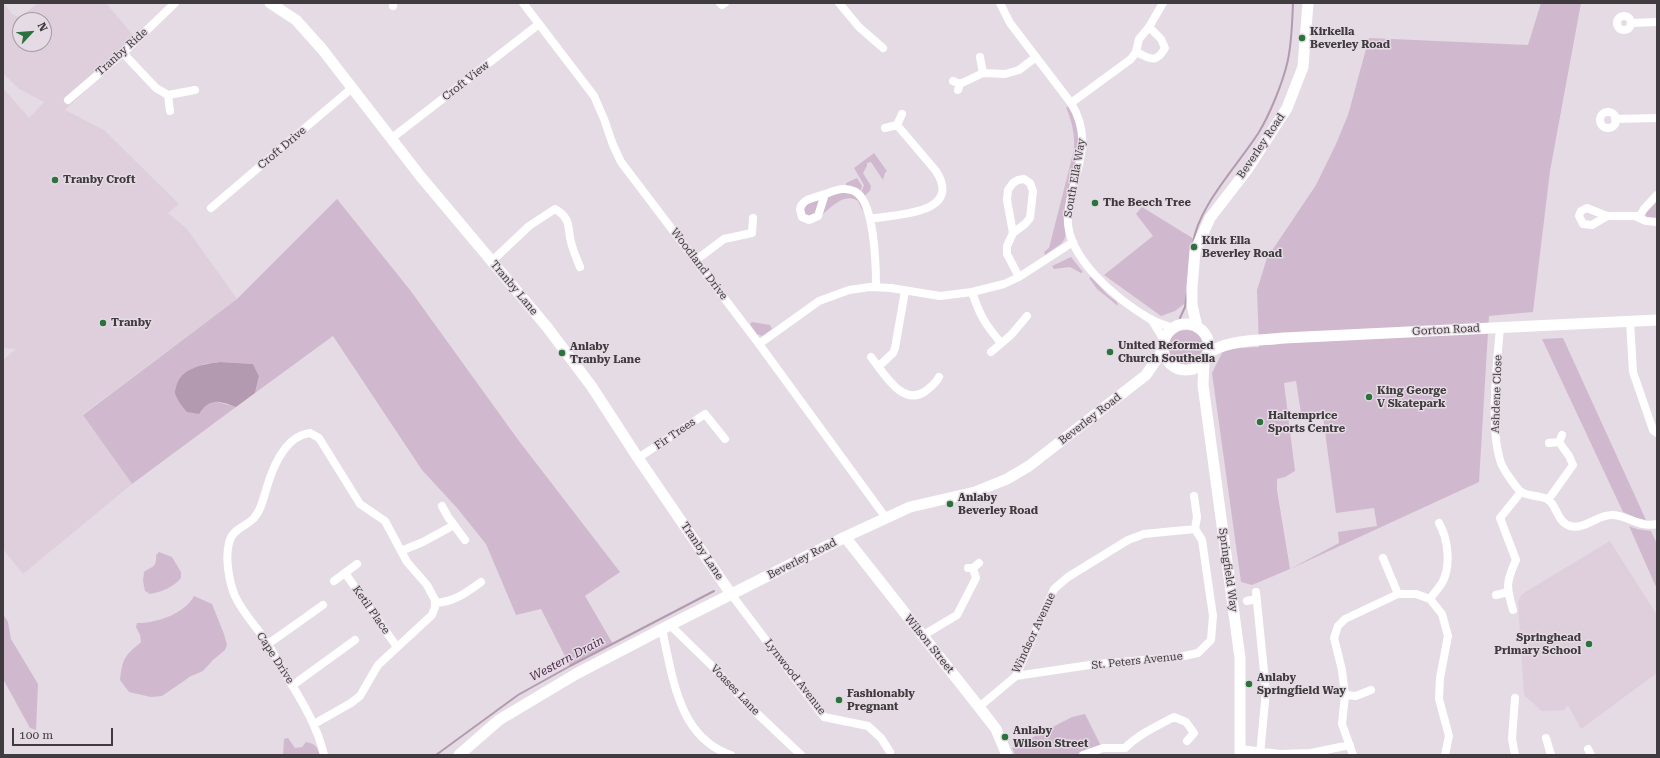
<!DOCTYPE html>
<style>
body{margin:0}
#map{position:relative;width:1660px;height:758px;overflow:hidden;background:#e5dbe4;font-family:"Roboto Serif",serif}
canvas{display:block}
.frame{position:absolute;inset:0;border:4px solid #3f3b3e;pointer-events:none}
.north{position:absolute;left:12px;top:12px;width:40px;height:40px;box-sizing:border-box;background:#e5dbe4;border:1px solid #a39ba2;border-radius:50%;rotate:64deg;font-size:11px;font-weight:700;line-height:16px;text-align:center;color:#3f3b3e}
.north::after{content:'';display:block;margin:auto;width:14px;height:18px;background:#2c723d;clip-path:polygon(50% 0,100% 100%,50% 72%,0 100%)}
.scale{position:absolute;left:12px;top:728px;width:101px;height:18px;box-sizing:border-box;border:2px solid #3f3b3e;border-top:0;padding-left:5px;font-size:12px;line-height:14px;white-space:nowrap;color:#3f3b3e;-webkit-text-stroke:3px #e5dbe4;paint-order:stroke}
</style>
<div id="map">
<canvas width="1660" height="758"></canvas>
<div class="frame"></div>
<div class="north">N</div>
<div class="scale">100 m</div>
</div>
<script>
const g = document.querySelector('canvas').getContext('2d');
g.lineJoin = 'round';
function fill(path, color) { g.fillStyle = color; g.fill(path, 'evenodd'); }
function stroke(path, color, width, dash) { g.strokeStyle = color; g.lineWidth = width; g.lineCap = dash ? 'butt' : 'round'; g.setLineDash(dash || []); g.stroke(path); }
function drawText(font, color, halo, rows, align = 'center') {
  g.font = font + ' "Roboto Serif",serif'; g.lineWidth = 3; g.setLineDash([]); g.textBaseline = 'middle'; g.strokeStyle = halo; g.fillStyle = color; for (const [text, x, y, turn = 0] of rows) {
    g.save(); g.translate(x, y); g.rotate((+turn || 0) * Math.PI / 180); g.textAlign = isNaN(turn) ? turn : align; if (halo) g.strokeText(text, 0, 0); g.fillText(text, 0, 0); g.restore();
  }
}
const built = new Path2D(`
 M3,3L13,15L20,17L38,3H106L138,41L65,110L104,130L179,204L168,213L187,229L237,299L83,414L132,484L23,574L3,549V360L16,349L3,348V88L29,118L44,102L19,89L3,73ZM20,20H44V44H20Z
 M1610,541L1657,615V673L1581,729L1568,705L1564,710L1542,711L1524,695L1518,601L1522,594Z`);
const green = new Path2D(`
 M1541,3H1581L1550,171L1533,312L1489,316L1479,482L1290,569L1252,585L1241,582L1212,373L1224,349L1259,347L1257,290L1267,258L1316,185L1336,144L1348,115L1369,38L1528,45ZM1296,381L1302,420L1323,417L1336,513L1374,508L1377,526L1338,532L1339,543L1290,569L1277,490V479L1285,477L1295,471L1284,383Z
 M1066,107H1072L1081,137L1065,238L1062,243L1045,255L1044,252L1049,248L1074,150C1075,134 1072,122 1066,107Z
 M874,153L887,171L885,173L883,180L871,162L867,163V166L863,173L871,186L870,191L864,196L861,193L864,185L854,168Z
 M857,178L862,186L860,192L846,185V183Z
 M840,192C857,194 859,195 865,211H863L858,201C845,192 830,208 821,216L827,197Z
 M1657,198V219L1646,218L1645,213Z
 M337,199L410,290L519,441L620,572L585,596L613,644L570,666L541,609L516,615L486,544L457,508L422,470L333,336L255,393L259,376L253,364L220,362L204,364L187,371L206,404L214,401L236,407L132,484L83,415L237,299Z
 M815,200H819L816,214L812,217L803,215L804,206Z
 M1142,207L1194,239L1190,248L1188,301L1175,311L1161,316L1104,275L1153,236L1136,214Z
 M1071,257L1083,272L1081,273L1070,267L1054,269L1052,266Z
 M1091,277L1108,295L1117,302L1118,306L1097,289L1089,278Z
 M752,322L770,325L772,329L762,336L757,334L750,324Z
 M1168 348a18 18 0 1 1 36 0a18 18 0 1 1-36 0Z
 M1563,338L1646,520L1636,518L1623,512L1542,339Z
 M1629,526L1637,529L1651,531L1657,544V589Z
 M159,552L172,557L181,572V578C174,587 161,592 150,594L145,591L143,581L144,572C152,566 157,568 156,555Z
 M194,596L212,604L224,634L227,645L225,650L213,660L203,671L191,676L162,696L151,697L129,692L120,680C123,657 124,657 141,642L140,635L136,627L137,623C155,624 186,613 194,596Z
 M3,614L8,622L11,639L38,684L36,730L30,728L3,679Z
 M1085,714L1101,746L1077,755H1015L1012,748L1072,717Z
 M288,738L295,748L302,747L306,742C315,744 317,746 320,755H283L284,739Z`);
const water = new Path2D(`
 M220,362L253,364L259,376L255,393L236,407C219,401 210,397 199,414L187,412C182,406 177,400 175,393C175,390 176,387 177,384C183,367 205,364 220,362Z`);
const stream = new Path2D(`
 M1193,244C1197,207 1239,164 1259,132C1270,114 1282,84 1287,64C1292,44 1292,23 1293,3
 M1180,318L1185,307L1187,294
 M436,755L518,695L570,666L714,591`);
const street = new Path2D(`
 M393,3V6
 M523,3L594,96L604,119L613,145L621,162L759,344L886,518
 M720,3L722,5L725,3
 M839,3L859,27L883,48
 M1000,3L1010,23L1071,103C1096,144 1072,173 1068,215C1064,257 1118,300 1150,319C1157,323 1165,325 1173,328
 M1617 23a7 7 0 1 1 14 0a7 7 0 1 1-14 0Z
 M1631,23L1657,22
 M1136,52C1150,58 1155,65 1165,48L1161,39L1149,27
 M123,53L156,88L168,95L170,111
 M980,57L983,73
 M953,81L960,84L958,90
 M960,84L983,73L1005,74L1019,70L1036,57
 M168,95L195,90
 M68,100L123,53L175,3
 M1071,103L1131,59L1136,52L1139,39L1149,27L1163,3
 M1600 120a8 8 0 1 1 16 0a8 8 0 1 1-16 0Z
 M1615,119L1657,118
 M885,128L897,125L902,114
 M392,138L539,24
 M825,194L818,216L809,220L802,217L800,209C802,198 816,198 825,194C834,191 844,186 854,191C875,200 876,267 876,287
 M211,208L352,88
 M1607,216L1592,225L1583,224L1579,216L1581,211L1587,208L1607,216H1635L1646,221L1657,222
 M1639,217L1644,209L1657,195
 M870,219C894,214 964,215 936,171L897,125
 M1013,233L1025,224L1030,218L1033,191L1030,183L1024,179L1018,180L1013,183L1008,190L1007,200L1013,233L1007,246V254L1019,277
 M696,260L724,239L752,233L753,218
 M492,261L529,226L555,209C572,219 567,227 571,242C573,251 577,259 580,267
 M972,292C980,316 985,324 1001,343
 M1151,319L1164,340
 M1630,321L1633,372L1653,430L1657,433
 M1500,327C1497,365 1489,428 1501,463C1503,469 1515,486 1520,491C1527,497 1541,495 1549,500C1557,507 1558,523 1570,526C1585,530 1598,514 1613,515C1629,516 1640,528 1657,524
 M759,344L819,301L849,290L870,287L891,288L940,296L972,292L1004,284L1019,277L1073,242
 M991,352L1011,335L1027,316
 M871,357C884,373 903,409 927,390C932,386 936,383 939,377
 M879,366L893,353L895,348L905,291
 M1549,443L1559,442L1562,435
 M638,458L705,414L725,439
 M1548,500L1573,465L1569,456L1559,442
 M442,506L448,517L465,540
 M401,551L423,542L454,525
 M1383,558L1398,594
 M968,568H973L979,563
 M345,573L397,647
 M334,581L357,564
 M1256,592L1266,691L1260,755
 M731,594L824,717L868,726L881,738L890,752
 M1496,595L1508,592
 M1430,599C1434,593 1440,587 1443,581C1451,564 1448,539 1439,523
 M1247,601L1256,599
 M435,603C454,602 466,593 481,582
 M1513,610C1506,586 1506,582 1516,560L1500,518L1521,492
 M670,625L714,668L746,703L801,755
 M662,630C673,677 678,737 731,755
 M922,636L957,615L976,578L973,568
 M268,644L323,605
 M1016,676L1096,664L1179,657L1198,653L1211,640L1213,616L1202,540L1195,529
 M293,685L355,640
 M1345,695L1356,696L1371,690
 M1515,698L1512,739L1515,755
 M979,707L1016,676L1054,589L1068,577L1128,540L1144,534L1195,529L1197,517L1194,496
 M314,724L351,703L360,696L378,665L432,615L435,607V600L427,585L407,562L385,521L360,504L319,438L310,433C284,436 272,469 266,490C263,500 261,510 254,518C245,527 232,529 229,543C225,558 229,582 235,596C243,614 258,628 268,644C271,649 274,655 277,660C295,691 316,720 324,755
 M1546,738L1551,755
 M1125,748C1139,734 1157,726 1174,717L1186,722L1194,733L1187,741
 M1240,749L1280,754L1311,753L1350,745
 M1588,749L1591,755
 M1083,755L1103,748H1125
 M1353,755L1342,724L1345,695L1342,670L1334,638L1338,626L1345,619L1398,594H1416L1430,599L1442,614L1448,636L1440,678L1439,699L1449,736L1445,755`);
const secondary = new Path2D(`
 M270,3L296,20L322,49L421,177L547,327L592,387L638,458L731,594
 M1163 347a23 23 0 1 1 46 0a23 23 0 1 1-46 0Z
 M1197,327L1192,305V287L1195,251L1210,218L1247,170L1287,108L1303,67L1308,3
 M1207,354C1228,339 1259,341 1284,338L1657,320
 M1204,361L1203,385L1240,658V755
 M845,537L979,707L996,729L1007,755
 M459,755L499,720L576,674L670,625L845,537L910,507L975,492L1007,479L1029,466L1146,375L1163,350`);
const markers = [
 [1302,38,4,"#2c723d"],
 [55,180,4,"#2c723d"],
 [1095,203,4,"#2c723d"],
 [1194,247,4,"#2c723d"],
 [103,323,4,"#2c723d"],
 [1110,352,4,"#2c723d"],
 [562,353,4,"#2c723d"],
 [1369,397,4,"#2c723d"],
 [1260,422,4,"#2c723d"],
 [950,504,4,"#2c723d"],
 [1589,644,4,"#2c723d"],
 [1249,684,4,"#2c723d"],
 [839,700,4,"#2c723d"],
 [1005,737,4,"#2c723d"]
];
const poiNames = [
 ["Kirkella",1310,32],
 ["Beverley Road",1310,45],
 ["Tranby Croft",63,180],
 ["The Beech Tree",1103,203],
 ["Kirk Ella",1202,241],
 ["Beverley Road",1202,254],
 ["Tranby",111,323],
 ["United Reformed",1118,346],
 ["Church Southella",1118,359],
 ["Anlaby",570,347],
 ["Tranby Lane",570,360],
 ["King George",1377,391],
 ["V Skatepark",1377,404],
 ["Haltemprice",1268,416],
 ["Sports Centre",1268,429],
 ["Anlaby",958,498],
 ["Beverley Road",958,511],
 ["Springhead",1581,638,"right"],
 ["Primary School",1581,651,"right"],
 ["Anlaby",1257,678],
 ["Springfield Way",1257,691],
 ["Fashionably",847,694],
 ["Pregnant",847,707],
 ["Anlaby",1013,731],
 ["Wilson Street",1013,744]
];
const streetNames = [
 ["Tranby Ride",122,52,-42],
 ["Croft View",466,81,-38],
 ["Beverley Road",1261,146,-56],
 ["Croft Drive",282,148,-40],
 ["South Ella Way",1075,178,-80],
 ["Woodland Drive",699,264,53],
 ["Tranby Lane",514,288,50],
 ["Gorton Road",1446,330,-3],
 ["Ashdene Close",1497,394,-88],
 ["Beverley Road",1090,419,-38],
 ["Fir Trees",675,434,-34],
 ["Tranby Lane",702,551,56],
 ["Beverley Road",802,559,-27],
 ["Springfield Way",1228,570,82],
 ["Ketil Place",371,610,55],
 ["Windsor Avenue",1034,633,-65],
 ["Wilson Street",929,644,51],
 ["Cape Drive",275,658,57],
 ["St. Peters Avenue",1137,661,-6],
 ["Lynwood Avenue",795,677,52],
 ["Voases Lane",735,690,46]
];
const waterNames = [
 ["Western Drain",567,659,-28]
];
fill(built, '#dfcfdd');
fill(green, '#d0b9ce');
fill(water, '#b39ab1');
stroke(stream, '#b39ab1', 2);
stroke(street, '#fff', 8);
stroke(secondary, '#fff', 11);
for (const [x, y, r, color] of markers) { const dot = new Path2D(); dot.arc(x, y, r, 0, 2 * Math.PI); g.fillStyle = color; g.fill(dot); stroke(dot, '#e5dbe4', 1.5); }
drawText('bold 11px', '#3f3b3e', '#e5dbe4', poiNames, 'left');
drawText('11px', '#3f3b3e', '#e5dbe4', streetNames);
drawText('italic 12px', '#4d2a4a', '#e5dbe4', waterNames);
</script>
